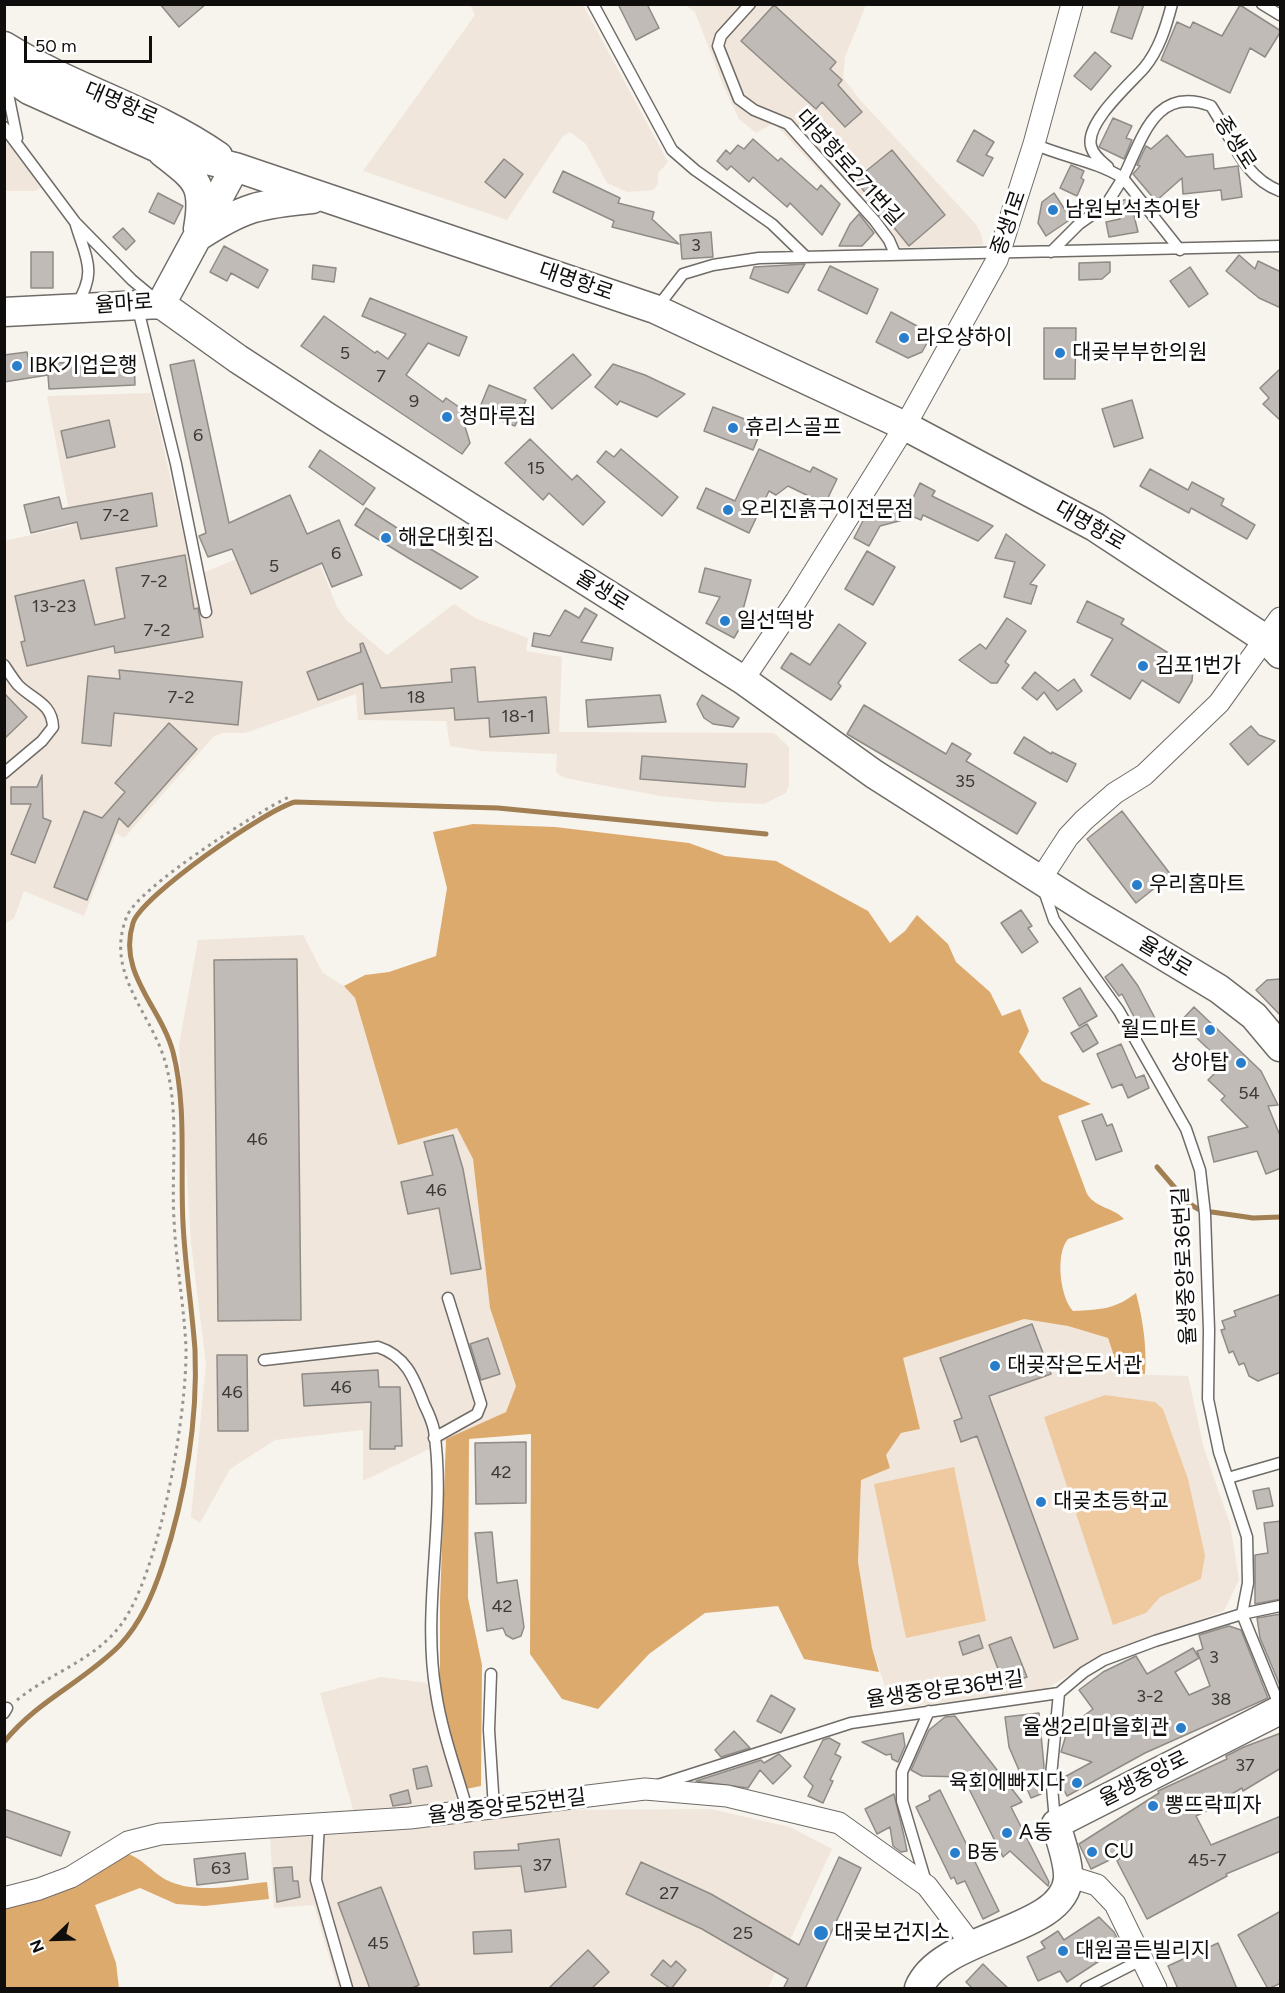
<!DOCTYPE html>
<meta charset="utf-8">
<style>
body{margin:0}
#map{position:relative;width:1285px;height:1993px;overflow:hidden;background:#f7f3ed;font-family:Figtree,sans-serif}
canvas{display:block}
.frame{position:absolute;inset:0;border:6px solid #100e0c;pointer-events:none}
.north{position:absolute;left:24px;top:1909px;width:60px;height:60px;-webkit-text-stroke:4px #fff;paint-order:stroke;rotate:247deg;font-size:16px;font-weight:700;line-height:24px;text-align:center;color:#100e0c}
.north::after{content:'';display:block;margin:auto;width:21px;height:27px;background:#100e0c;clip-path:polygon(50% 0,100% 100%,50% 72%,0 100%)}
.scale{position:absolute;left:24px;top:36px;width:128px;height:27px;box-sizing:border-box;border:3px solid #100e0c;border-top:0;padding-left:8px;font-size:18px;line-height:21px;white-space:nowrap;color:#100e0c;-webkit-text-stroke:4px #fff;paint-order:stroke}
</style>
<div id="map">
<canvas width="1285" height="1993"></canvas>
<div class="frame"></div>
<div class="north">N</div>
<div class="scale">50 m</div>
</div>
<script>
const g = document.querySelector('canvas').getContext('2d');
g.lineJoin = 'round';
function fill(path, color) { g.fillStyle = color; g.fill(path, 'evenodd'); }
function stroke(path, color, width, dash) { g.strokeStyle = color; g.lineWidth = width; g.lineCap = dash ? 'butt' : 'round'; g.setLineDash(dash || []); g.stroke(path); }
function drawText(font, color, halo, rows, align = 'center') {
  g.font = font + ' Figtree,"Noto Sans KR",sans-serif'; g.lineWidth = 6; g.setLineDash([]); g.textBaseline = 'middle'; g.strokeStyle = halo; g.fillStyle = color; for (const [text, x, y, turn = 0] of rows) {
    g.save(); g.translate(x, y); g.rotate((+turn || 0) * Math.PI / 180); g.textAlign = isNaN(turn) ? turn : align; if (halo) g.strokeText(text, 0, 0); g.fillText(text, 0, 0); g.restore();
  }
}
const built = new Path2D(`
 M470,4L583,5L668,162L658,173V184L653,190L627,192L607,183L586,144L570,132L563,136L507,220L363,171L475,15Z
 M685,5H866L845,57L843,78L861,101L975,223L981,234L983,245L886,248L857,212L774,123L756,133L739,119L723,85L695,12Z
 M4,137L42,187L35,191H5Z
 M151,393L193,577L306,530L337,607L346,620L387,655L454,604L477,619L528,638L526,651L562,657L559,732L774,733L789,747V784L786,793L764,804L718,802L661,796L585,782L562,777L556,772L557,754L481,751L450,746L446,721L358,720L356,694L245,733H222L213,737L124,838L116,833L84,916L24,891L14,918L5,924L4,541L72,526L47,396Z
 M303,935L323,973L344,986L355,998L398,1145L457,1127L473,1159L490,1308L516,1386L506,1412L363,1481V1430L275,1440L230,1469L200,1523L191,1517L206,1364L191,1243L179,1045L198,940Z
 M1024,1319L1068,1326L1108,1338L1120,1374L1188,1376L1204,1449L1230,1524L1239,1580L1224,1611L1106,1653L1044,1690L893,1709L872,1648L858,1562L861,1479L890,1468L885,1455L901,1433L920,1429L902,1358Z
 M381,1677L427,1683L444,1744L462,1822L562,1810L710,1809L790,1827L832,1849L768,1988H338L314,1905L274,1908L270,1836L308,1832L330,1835L355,1833L354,1813L320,1693Z`);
const green = new Path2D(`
 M1105,1395L1155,1402L1163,1409L1188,1479L1205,1555L1201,1579L1160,1597L1146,1613L1113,1625L1044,1417Z
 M954,1467L986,1621L906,1638L874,1484Z`);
const forest = new Path2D(`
 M473,824L555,827L689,843L725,856L776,861L868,911L890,943L905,931L917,915L948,944L956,962L990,992L1002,1016L1020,1009L1029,1031L1019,1052L1042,1081L1091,1104L1058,1116L1087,1194C1097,1209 1113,1207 1124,1219L1068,1239C1055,1254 1060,1297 1073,1311C1099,1310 1116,1309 1136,1293C1143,1320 1147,1347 1145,1374H1120L1108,1338L1068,1326L1024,1319L903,1358L920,1429L901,1433L886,1455L890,1468L861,1480L858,1562L872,1648L879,1672L804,1659L778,1606L705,1613L649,1654L598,1709L562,1699L530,1654L531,1434L469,1439L468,1598L482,1665L481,1786L466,1789L440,1695V1601L446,1439L506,1412L516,1386L490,1308L473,1159L457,1128L398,1145L355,998L344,986L365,975L389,972L436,956L447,888L433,832Z
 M124,1853C143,1857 153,1875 171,1882C200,1894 236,1885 267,1882L269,1899L205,1906L176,1904L140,1888L95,1905L116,1963L119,1988H5V1906C55,1903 84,1881 124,1853Z`);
const stream = new Path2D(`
 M1157,1167L1188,1203L1198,1209
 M1212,1212L1253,1218L1280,1217
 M4,1742C38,1700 82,1683 119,1646C141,1623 153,1594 163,1564C185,1497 198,1421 195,1350C192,1308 185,1266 183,1223C180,1167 187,1107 173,1052C161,1007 117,973 133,923C141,896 267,809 295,802L498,808L766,834`);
const building = new Path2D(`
 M160,4H206L179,27Z
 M618,4H647L659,28L636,40Z
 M1120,4H1144L1132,39L1111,32Z
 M774,5L836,62L830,69L842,80L838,85L862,112L845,127L822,102L816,109L741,41Z
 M1240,5L1281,31L1265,57L1250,48L1230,93L1161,60L1177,22L1190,28L1193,22L1222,36Z
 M1095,52L1111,66L1091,90L1074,76Z
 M1113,118L1132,126L1126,138L1132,140L1124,159L1099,147Z
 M974,130L994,142L986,155L993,158L983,176L957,161Z
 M1167,135L1186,157L1213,154L1214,169L1238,166L1242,197L1222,200L1221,190L1183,194L1182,178L1156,201L1133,174L1140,166L1137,165L1146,146L1151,149Z
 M753,139L778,161L781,158L817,190L821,185L840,204L822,235L790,203L787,207L753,177L749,182L731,166L727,170L717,161L726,150L730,154L738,145L744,149Z
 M892,150L945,215L909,246L887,219L885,221L869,203L872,201L855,180Z
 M504,159L523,174L505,198L485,182Z
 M1071,165L1084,171L1081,178L1084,180L1077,196L1060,188Z
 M563,171L620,198L618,203L654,212L652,219L679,244L612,227L614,221L553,192Z
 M158,193L183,206L174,224L149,212Z
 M1054,193L1071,219L1046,236L1038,223L1042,202Z
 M1130,199L1138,232L1109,237L1106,222L1120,219L1117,201Z
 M859,214L874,233L862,246H839L850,224Z
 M123,228L135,241L126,250L113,237Z
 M711,232L713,257L682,259L680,235Z
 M224,246L268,270L258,288L231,273L227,281L210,272Z
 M31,252H53V288H31Z
 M1239,255L1255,269L1258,261L1281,272V308L1259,298L1226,271Z
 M1110,262V272L1102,279L1079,280V263Z
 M805,264L788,293L750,278L754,267Z
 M313,265L336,268L334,282L312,279Z
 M830,266L878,289L867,314L818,290Z
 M1190,267L1208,294L1189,307L1170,281Z
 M370,298L467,337L459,356L428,343L406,375L443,402L446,398L459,407L470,443L462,454L301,346L324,316L375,353L377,351L388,359L406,334L362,316Z
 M891,312L932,334L922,352L908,358L876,342Z
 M1044,328H1076L1075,379H1044Z
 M27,352L29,364L134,360L135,385L49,389L48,375L4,382V355Z
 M573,354L591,375L552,409L534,388Z
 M194,360L229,523L290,495L307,534L339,520L362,575L332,587L322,563L251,594L232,549L208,557L199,536L206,533L170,365Z
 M613,364L645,375L685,394L657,417L620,401L617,405L595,387Z
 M1281,368V421L1263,404L1269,398L1260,388Z
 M489,385L526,400L515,426L478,412Z
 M1132,400L1143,438L1114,447L1102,409Z
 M713,407L763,426L753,450L704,431Z
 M109,420L115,447L67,458L61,431Z
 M530,439L572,480L577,475L605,502L583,525L549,493L543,500L505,463Z
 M621,449L678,497L662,516L597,462L606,451L614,457Z
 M759,449L810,472L813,467L837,479L825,504L788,486L776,495L769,491L749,533L697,508L706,488L735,501Z
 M320,450L375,488L363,505L309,467Z
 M1150,469L1188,490L1192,482L1224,499L1221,505L1255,525L1247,539L1191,508L1189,513L1140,486Z
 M920,483L935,491L932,496L993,526L978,541L923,515L921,520L914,517L880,526L869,546L854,538L867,513L911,502Z
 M152,493L157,526L81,539L77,522L31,533L24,505L59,497L62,509Z
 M366,508L422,544L478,577L461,589L410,559L355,525Z
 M1006,534L1045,565L1030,584L1037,586L1031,604L1004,597L1015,562L995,558Z
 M867,551L895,567L873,605L845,589Z
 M185,555L194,609L198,608L203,637L115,653L114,646L27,666L21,642L25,641L15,596L84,580L95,625L125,618L116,568Z
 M705,568L751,580L741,617L745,619L734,638L706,623L720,597L699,592Z
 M1087,601L1124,619L1121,624L1193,668L1192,681L1179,703L1142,680L1130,699L1091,675L1113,639L1077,622Z
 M585,608L597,615L581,642L613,648L611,660L532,646L534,633L550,636L565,610L579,618Z
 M1007,618L1026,631L1005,662L1009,665L997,683H991L959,660L980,644L986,649Z
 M839,624L866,643L838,683L841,686L831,700L781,668L791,653L810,665Z
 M363,643L381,688L452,682L451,669L475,667L478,702L546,697L549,733L490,737L489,718L455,720L454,708L365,714L363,683L318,700L307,672L361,652L360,644Z
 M119,670L242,682L238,725L114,713L111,746L82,743L88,676L120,679Z
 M1035,672L1058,691L1074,679L1082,691L1057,710L1044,692L1037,700L1022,688Z
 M4,693L27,717L4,739Z
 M660,695L666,722L588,727L586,700Z
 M702,695L739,718L733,727L713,724L704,718L697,704Z
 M864,705L946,754L952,743L971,754L966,761L1036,803L1017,834L847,734Z
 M169,723L197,749L128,827L119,818L87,900L54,887L84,811L102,818L125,792L115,783Z
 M1251,726L1259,735L1275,741L1248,765L1230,744Z
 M1024,737L1051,754L1052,752L1076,764L1067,782L1014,753Z
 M642,756L747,764L745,787L640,779Z
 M42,775L43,818L51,821L35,863L11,854L31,804H11V787H37Z
 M1122,811L1171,875L1136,903L1087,839Z
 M1021,910L1032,926L1028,928L1038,942L1022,953L1001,923Z
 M297,959L301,1320L218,1321L214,960Z
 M1122,964L1138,986L1158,1024L1142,1032L1122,994L1119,996L1105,977Z
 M1281,979V1016L1256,990L1267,980Z
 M1080,988L1097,1016L1079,1026L1063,998Z
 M1194,1007L1261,1071L1278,1105L1268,1106L1281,1138V1168L1266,1174L1257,1151L1214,1162L1208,1137L1248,1127L1221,1100L1225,1096L1208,1080L1224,1064L1180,1022Z
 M1087,1024L1098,1043L1083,1052L1071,1033Z
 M1121,1044L1136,1078L1144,1075L1149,1088L1128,1098L1122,1084L1112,1088L1097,1054Z
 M1102,1114L1107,1126L1112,1124L1122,1151L1096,1160L1082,1121Z
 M453,1135L463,1169L481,1269L451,1274L439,1208L408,1214L401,1182L433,1175L424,1142Z
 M1281,1294V1372L1258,1381L1249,1376L1244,1363L1239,1365L1233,1351L1229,1353L1221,1330L1225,1329L1222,1321L1236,1316L1234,1311Z
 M1032,1324L1051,1374L989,1396L1078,1639L1054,1648L977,1436L961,1442L954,1421L962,1418L940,1358Z
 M488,1338L500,1374L481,1380L470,1344Z
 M217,1355H247L248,1431H218Z
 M378,1370L379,1387H400L402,1446H395V1449H370L371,1402L304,1406L302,1374Z
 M526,1442V1503L476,1504L475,1443Z
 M1269,1488L1273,1506L1257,1509L1253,1491Z
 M1281,1521V1599L1255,1604V1555L1268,1553L1264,1523Z
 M492,1532L497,1583L517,1580L524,1627L521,1636L513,1639L506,1635L503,1628L487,1631L475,1533Z
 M1281,1614V1688L1260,1638L1257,1618Z
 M1229,1626L1241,1630L1268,1698L1145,1753L1067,1796L1059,1780L1092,1762L1061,1752L1071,1718L1078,1720L1093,1709L1079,1690L1103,1672L1136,1656L1147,1674L1193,1648L1199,1658L1175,1672L1189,1695L1210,1686L1197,1651L1203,1649L1199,1635Z
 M979,1635L983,1648L963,1655L959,1642Z
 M1011,1637L1027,1677L1004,1685L989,1645Z
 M771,1695L795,1709L781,1733L757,1721Z
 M1039,1713L1044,1766L1041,1794L1031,1798L1009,1747L1005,1717Z
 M955,1716L1022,1802L1011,1807L1049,1882L1048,1886L1010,1851L1003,1857L964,1779L968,1777L922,1776L911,1770L929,1730L945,1717Z
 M734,1731L750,1748L721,1757L715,1750Z
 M903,1733L905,1746L898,1762L892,1759L891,1754L886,1755L862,1742Z
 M1281,1733V1768L1243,1791L1242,1788L1220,1801L1221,1804L1196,1816L1211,1845L1281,1816V1851L1226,1874L1227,1876L1147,1919L1117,1861L1126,1852L1091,1869L1079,1844L1159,1793L1158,1791L1227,1759L1226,1756L1244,1747Z
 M829,1738L840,1744L835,1754L841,1757L830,1780L833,1781L823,1803L808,1796L813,1786L804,1777L823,1740Z
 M779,1754L791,1766L773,1784L760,1770L748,1788L696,1781L761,1760L764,1763Z
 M427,1766L432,1786L417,1789L413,1769Z
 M408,1790L411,1803L393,1806L390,1795Z
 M940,1790L999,1911L983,1919L965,1881L957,1884L954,1877L951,1879L916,1807L930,1800L929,1796Z
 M894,1794L904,1836L907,1851L901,1852L893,1846L890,1827L877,1834L865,1809Z
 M4,1809L70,1832L61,1856L4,1836Z
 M559,1839L566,1887L525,1892L521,1866L475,1869L474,1852L519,1850L518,1844Z
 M245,1853L248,1879L197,1885L194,1859Z
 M839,1857L861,1868L805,1989H783L788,1979L702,1929L626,1894L641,1862L711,1894L799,1945Z
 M292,1867L293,1881H298L300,1897L277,1902L274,1868Z
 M381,1887L419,1985L410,1989H370L338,1903Z
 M1281,1911V1983L1268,1989L1238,1935Z
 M1099,1917L1114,1932L1121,1946L1106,1951L1107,1956L1067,1982L1060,1971L1038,1981L1027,1957L1045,1948L1041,1942L1058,1931L1064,1940Z
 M511,1930L512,1952L474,1954L473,1932Z
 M1218,1943L1237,1989H1178L1168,1966Z
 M588,1950L609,1972L591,1989H548Z
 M663,1960L671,1967L676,1961L686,1970L671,1989L651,1975Z
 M983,1964L994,1975L1009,1989H973L966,1982Z`);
const path = new Path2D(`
 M17,1700C50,1673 93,1661 120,1626C160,1574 187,1414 186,1348C184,1305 176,1263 174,1220C171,1167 180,1113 165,1061C150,1011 104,972 127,916C139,887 257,812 289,797`);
const lane = new Path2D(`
 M593,4L672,150L695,170L772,224L805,256
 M750,4L721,36L718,46L739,99L754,110L788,124L875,221L889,240L895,254
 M1262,4L1280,15
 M5,79L17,138
 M4,127L75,222L132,280L156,300
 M1034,144C1063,157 1096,161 1123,178L1106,205L1079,224L1051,252
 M1108,167C1101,161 1093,155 1091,146C1085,123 1130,84 1144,68C1159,50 1166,27 1172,4
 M76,225C87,261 97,272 76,306
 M1180,250L1123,178C1143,137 1155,85 1211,106C1232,137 1242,177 1280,191
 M137,305L176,464L206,612
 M656,309L683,274L713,265L759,258L1280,246
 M4,665C8,671 13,679 18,685C33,700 52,703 53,727L42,741L4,773
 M1043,888L1054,920L1119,1011L1186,1129L1200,1170L1205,1214L1209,1330L1208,1399L1219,1452L1247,1537L1248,1583L1242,1614L1280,1707
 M264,1360L378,1347C406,1356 414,1378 424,1404C428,1412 432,1421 434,1430C447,1517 421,1606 436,1693C442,1733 457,1773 468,1812
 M434,1438L477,1414L481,1404L448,1298
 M1228,1478L1280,1463
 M491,1674L489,1730L494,1808
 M4,1713L7,1708
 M658,1785L851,1723L1059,1693L1084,1672L1104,1660L1155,1641L1242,1614L1280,1606
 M1055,1821L1051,1776L1059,1693
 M319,1823L316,1880L347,1988
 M926,1882L902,1801V1772L929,1711
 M1086,1988L1143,1959`);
const street = new Path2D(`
 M743,680L796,601L905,426L997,260L1034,144L1072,4
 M1040,880L1068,837L1084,820L1115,793L1144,775L1219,703L1280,618
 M1068,1876L1097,1885L1115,1904L1156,1988
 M4,1898L39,1889L71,1877L128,1842L160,1834L410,1818L645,1789L727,1796L839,1823L927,1886L972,1945`);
const secondary = new Path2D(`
 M4,46C73,89 152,110 218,156
 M4,73L29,90L158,148L235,167L655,309L905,426L1095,527L1267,640L1280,654
 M162,152C196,179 206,183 198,229
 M199,236C244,207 259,204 312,199
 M161,304L238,359L327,417L743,680L874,774L1083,907L1219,989L1254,1016L1280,1047
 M161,304L235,167
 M4,312L161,304
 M919,1988C941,1934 1065,1933 1068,1878C1069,1862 1060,1840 1056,1824L1280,1710`);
const markers = [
 [1053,210,6,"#297ecc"],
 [904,338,6,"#297ecc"],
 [1060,353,6,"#297ecc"],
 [17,366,6,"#297ecc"],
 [447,417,6,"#297ecc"],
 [733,428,6,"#297ecc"],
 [728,510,6,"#297ecc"],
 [386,538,6,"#297ecc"],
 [725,621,6,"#297ecc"],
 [1143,666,6,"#297ecc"],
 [1137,885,6,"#297ecc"],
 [1210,1030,6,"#297ecc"],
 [1241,1063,6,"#297ecc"],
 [995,1366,6,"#297ecc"],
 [1041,1502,6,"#297ecc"],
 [1181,1728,6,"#297ecc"],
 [1077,1783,6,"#297ecc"],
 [1153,1806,6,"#297ecc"],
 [1007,1833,6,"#297ecc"],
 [1092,1852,6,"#297ecc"],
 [955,1853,6,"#297ecc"],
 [821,1933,8,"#297ecc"],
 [1063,1951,6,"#297ecc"]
];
const numberNames = [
 ["3",696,246],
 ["5",345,354],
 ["7",381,377],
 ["9",414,402],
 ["6",198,436],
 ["15",536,469],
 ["7-2",116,516],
 ["6",336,554],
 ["5",274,567],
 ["7-2",154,582],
 ["13-23",54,607],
 ["7-2",157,631],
 ["7-2",181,698],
 ["18",416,698],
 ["18-1",518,717],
 ["35",965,782],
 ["54",1249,1094],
 ["46",257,1140],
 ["46",436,1191],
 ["46",341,1388],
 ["46",232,1393],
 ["42",501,1473],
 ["42",502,1607],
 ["3",1214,1658],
 ["3-2",1150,1697],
 ["38",1221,1700],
 ["37",1245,1766],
 ["45-7",1207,1861],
 ["37",542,1866],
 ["63",221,1869],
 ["27",669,1894],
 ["25",743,1934],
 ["45",378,1944]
];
const streetNames = [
 ["대명항로",121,104,23],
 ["종생로",1235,143,57],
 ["대명항로271번길",849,168,48],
 ["종생1로",1009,223,-71],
 ["대명항로",576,282,19],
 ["율마로",124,304,-4],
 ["대명항로",1090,526,30],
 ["율생로",602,591,32],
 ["율생로",1165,957,31],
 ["율생중앙로36번길",1185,1266,-93],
 ["율생중앙로36번길",945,1690,-8],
 ["율생중앙로",1144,1779,-27],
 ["율생중앙로52번길",507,1807,-7]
];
const poiNames = [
 ["남원보석추어탕",1065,210],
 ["라오샹하이",916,338],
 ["대곶부부한의원",1072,353],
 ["IBK기업은행",29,366],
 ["청마루집",459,417],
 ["휴리스골프",745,428],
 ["오리진흙구이전문점",740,510],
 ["해운대횟집",398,538],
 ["일선떡방",737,621],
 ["김포1번가",1155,666],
 ["우리홈마트",1149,885],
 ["월드마트",1198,1030,"right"],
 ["상아탑",1229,1063,"right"],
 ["대곶작은도서관",1007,1366],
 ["대곶초등학교",1053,1502],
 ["율생2리마을회관",1169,1728,"right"],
 ["육회에빠지다",1065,1783,"right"],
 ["뽕뜨락피자",1165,1806],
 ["A동",1019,1833],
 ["CU",1104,1852],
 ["B동",967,1853],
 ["대곶보건지소",834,1933],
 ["대원골든빌리지",1075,1951]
];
fill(built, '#f1e6db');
fill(green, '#efcaa0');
fill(forest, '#ddaa6e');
stroke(stream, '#a27e53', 5);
fill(building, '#c0bbb6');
stroke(building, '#8f8b86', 1.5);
stroke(lane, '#6f6b67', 13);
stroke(street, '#6f6b67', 23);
stroke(secondary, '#6f6b67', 31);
stroke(path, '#989490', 3, [3, 4.5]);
stroke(lane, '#fff', 10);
stroke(street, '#fff', 21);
stroke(secondary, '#fff', 28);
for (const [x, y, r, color] of markers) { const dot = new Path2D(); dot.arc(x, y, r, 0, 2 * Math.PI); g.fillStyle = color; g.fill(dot); stroke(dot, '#fff', 2); }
drawText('18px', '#3c3936', null, numberNames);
drawText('21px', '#100e0c', '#fff', streetNames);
drawText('21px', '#100e0c', '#fff', poiNames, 'left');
</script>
